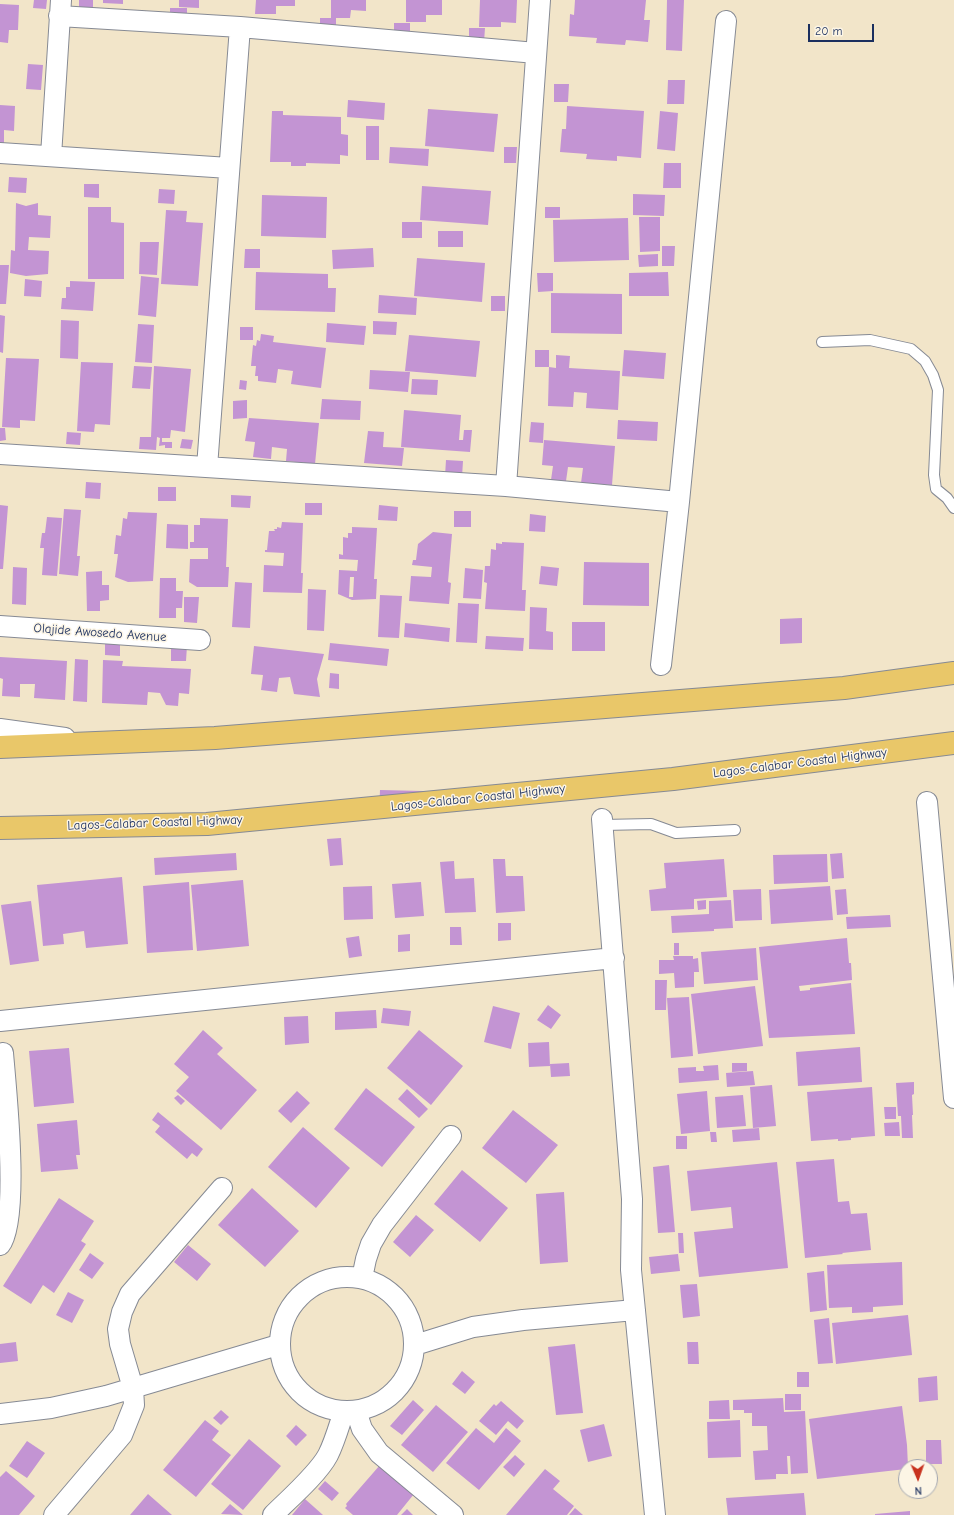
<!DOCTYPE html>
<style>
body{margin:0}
#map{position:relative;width:954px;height:1515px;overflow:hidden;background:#f2e5c9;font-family:"Comic Neue",sans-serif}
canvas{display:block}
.north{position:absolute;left:898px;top:1459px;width:40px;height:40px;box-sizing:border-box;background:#fcf5e5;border:1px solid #a2a6af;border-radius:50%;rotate:178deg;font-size:11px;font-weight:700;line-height:16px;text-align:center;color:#1b2f5e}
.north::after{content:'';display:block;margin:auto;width:14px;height:18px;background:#c8321e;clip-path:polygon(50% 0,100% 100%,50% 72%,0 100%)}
.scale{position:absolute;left:808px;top:24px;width:66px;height:18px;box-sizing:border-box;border:2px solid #1b2f5e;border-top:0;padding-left:5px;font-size:12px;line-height:14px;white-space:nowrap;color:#1b2f5e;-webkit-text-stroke:3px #fcf5e5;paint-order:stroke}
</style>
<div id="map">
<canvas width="954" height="1515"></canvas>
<div class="north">N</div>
<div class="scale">20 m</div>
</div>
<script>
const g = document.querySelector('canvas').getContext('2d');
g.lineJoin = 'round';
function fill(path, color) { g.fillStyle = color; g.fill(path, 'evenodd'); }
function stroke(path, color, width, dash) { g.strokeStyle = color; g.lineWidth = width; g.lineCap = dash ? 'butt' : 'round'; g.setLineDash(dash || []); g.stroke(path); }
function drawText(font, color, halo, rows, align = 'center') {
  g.font = font + ' "Comic Neue",sans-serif'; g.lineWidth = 3; g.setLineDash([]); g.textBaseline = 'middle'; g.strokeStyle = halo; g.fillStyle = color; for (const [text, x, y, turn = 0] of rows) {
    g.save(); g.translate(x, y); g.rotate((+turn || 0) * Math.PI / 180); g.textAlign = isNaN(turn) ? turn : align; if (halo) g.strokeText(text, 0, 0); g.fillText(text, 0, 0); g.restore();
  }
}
const building = new Path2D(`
 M34,0H47L46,9L33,8Z
 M79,0H93V11H79Z
 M103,0H123V4L103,3Z
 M179,0H199V8L179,7Z
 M256,0H295V6H276V14H255Z
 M331,0H366V11L351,10L350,18H336V31H320V18H331Z
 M406,0H442V15H426V22H406Z
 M480,0H517L516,23L501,22V27H479Z
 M575,0H646L644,20H650L648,42L626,40L625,45L596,43L597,38L569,36L570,14L574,15Z
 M667,0H684L682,51L666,50Z
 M0,4L19,5L18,30H9L8,43L0,42Z
 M170,8H187V22L170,21Z
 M394,23H410V37H394Z
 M469,28H485L484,42L469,41Z
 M28,64L43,65L41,90L26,89Z
 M668,80H685L684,104H667Z
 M554,84H569L568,102H554Z
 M348,100L385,103L384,120L347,117Z
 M0,105L15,106L14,131L4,130V143H0Z
 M567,106L644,111L641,158L617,156V161L586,159L587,154L560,152L562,129H566Z
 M428,109L498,114L494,152L425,146Z
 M272,111H283V115L341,117V134L348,135V156L340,155V164L306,163V166H291V162H270Z
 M660,111L678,113L675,151L657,149Z
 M366,126H379V160H366Z
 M390,147L429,149L428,166L389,163Z
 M504,147H517L516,163H504Z
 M664,163H681V188H663Z
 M9,177L27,178L26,193L8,192Z
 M84,184H99V198L84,197Z
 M422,186L491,191L488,225L420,220Z
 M159,189L175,190L174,204L158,203Z
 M633,194L665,195L664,216L633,215Z
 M262,195L327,197L326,238L261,236Z
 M16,203L26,206L38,203V215L51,216L50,238L29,237L28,250L49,251L48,274L26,276L10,273L11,250L15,251Z
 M88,207H111V222L124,223V279H88Z
 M545,207H560V218H545Z
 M166,210L187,211L186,222L203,223L198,286L161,284Z
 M639,217H660V251L640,252Z
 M628,218L629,260L554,262L553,220Z
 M402,222H422V238H402Z
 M438,231H463V247H438Z
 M140,242H159L157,275L139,274Z
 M662,246H675L674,266H662Z
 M373,248L374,267L333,269L332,250Z
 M245,249H260V268H244Z
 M658,254V266L639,267L638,255Z
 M417,258L485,263L482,302L414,296Z
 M0,265H9L6,304H0Z
 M256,272L328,274V288H336L335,312L255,310Z
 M668,272L669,296H629V273Z
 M537,273H553V291L538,292Z
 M141,276L159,278L156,317L138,315Z
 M25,279L42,281L41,297L24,296Z
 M70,281L95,282L93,311L61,309L62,298H66V287H70Z
 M551,293L622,294V334L551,333Z
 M379,295L417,298L416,315L378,313Z
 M491,296H505V311H491Z
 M0,315L5,316L3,353L0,352Z
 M61,320L79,321L78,359L60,358Z
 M373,321L397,322L396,335L373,334Z
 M327,323L366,326L364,345L326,342Z
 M138,324L154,325L152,363L135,362Z
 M240,327H253V340H240Z
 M261,334L274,336L273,342L326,348L321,388L291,384L293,371L278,369L276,383L258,381V376H255L256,366H251L253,345L256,346L257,340L260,341Z
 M409,335L480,341L476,377L405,371Z
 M535,350H549V367H535Z
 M624,350L666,353L664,379L622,376Z
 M556,355L570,356L569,368L620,371L618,410L586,408L587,393L574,392L573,407L548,406L549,367L556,368Z
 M6,358L39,359L35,421L20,420V428L2,427Z
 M81,362L113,363L110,425L95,424L94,432L77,431Z
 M134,366L152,367L150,389L132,388Z
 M154,366L191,369L185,432L171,430L170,438H162V442H172V448H165V445L159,446L160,438L157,437L156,450L139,449L140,437H151Z
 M370,370L410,372L408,392L369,389Z
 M412,379L438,380L437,395L411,394Z
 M240,380L247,381L246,390L239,389Z
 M322,399L361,401L360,420L320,419Z
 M247,400V418L233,419V401Z
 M404,410L461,415L459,440H463L464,430H472L470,452L401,447Z
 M249,418L319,423L315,464L286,461L287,449L272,447L271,459L253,457L255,442L245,441Z
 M618,420L658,422L657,441L617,439Z
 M531,422L544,423L543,443L529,442Z
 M0,428H5L6,440L0,441Z
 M368,431L384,432L383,447L404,448L402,466L364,463Z
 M67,432L81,433L80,445L66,444Z
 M182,439L193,440L191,449L180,448Z
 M544,440L615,446L612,485L581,483L583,468L568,467L566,481L551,480L553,466L542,465Z
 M446,460L463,461L462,477L445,476Z
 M86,482L101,483L100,499L85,498Z
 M158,487H176V501H158Z
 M231,495L251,496L250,508L231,507Z
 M305,503H322V515H305Z
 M0,505L8,506L3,569H0Z
 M379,505L398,507L397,521L378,520Z
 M64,509L81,510L77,556H80L78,576L59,574Z
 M454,511H471V527H454Z
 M128,512L157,513L153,581L128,582L115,577L118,554H114L116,535L121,536L123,518L127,519Z
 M530,514L546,516L545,532L529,531Z
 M47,517L62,518L57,576L42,575L44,548H40L42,533H45Z
 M200,518L228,519L226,567H229L228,587H197L189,582L190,559H208V548H190V542H194V525H200Z
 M282,522L303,523L301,573H303L302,593L263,592L264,565L283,566L284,553L265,552V550H267L269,531H275L274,529H277V527L281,528Z
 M167,524L188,525V549L166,548Z
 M352,527L377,528L374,579H377L376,599L352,600L338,594L339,570L357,571L358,560L339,559V554L343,555V537L348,538V533H352ZM350,577H354L353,597H349Z
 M433,532L452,534L448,582L451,583L449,604L409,601L411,576L431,577L432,567L412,565L413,560H416L418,544Z
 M502,542L524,543L522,590H526L525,611L485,609L487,583L484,582L485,566H490L491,549L496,550V543L502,544Z
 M584,562L649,563V606L583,605Z
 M541,566L559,568L557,586L539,584Z
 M13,567L27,568L26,605L12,604Z
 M465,568L483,570L481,599L463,598Z
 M102,571V585H109V600L100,601V611H87L86,572Z
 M160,578H176V591H183L182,608H176V618H159Z
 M235,582L252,583L250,628L232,627Z
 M308,589L326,590L324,631L307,630Z
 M380,595L402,596L399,638L378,637Z
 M184,597H199L197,623L184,622Z
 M458,603L479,604L477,643L456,642Z
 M530,607L547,608L546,631L553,632V650L529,649Z
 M802,618V643L780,644V619Z
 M572,622H605V651H572Z
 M405,623L450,628L449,642L404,637Z
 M486,636L524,638L523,651L485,649Z
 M105,641L120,642V656L105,655Z
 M330,643L389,649L387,666L328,660Z
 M171,645L187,646L186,661H171Z
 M254,646L324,654L317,679L320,697L294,694L290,677L279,678L277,692L261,690L263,675L251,674Z
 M0,657L67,661L65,700L34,698L35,684H20V697L2,696L3,679L0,678Z
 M75,659L88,660L87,702L73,701Z
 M103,660L123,661L122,666L191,669L189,694L179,693L178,706L166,705L160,693L148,692L147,705L102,703Z
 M330,673L339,674V689L329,688Z
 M380,790L423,791L422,814L379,813Z
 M341,838L343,865L330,866L327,839Z
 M236,853L237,870L155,875L154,858Z
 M842,853L844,878L832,879L830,854Z
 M827,854L828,882L774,884L773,855Z
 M493,859H505L506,876H523L525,911L496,913Z
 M724,859L727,897L694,899V909L651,911L649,890L666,888L664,863Z
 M454,861L455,879L474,878L476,912L445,913L440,862Z
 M122,877L128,944L86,948L84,931L63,934L64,944L43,946L37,885Z
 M243,880L249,946L197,951L191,885Z
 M189,882L193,950L147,953L143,886Z
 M421,882L424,916L395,918L392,884Z
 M372,886L373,919L344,920L343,887Z
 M830,886L833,920L771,924L769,890Z
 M761,889L762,920L735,921L733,890Z
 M846,889L848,914L837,915L835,890Z
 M706,900V909L698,910L697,901Z
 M731,900L733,928L714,929V931L672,933L671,916L709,914V901Z
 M31,901L39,961L10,965L1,905Z
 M890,915L891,927L847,929L846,917Z
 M498,923H511V940L498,941Z
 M450,927H461L462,945H450Z
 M410,934V951L398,952V935Z
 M359,936L362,956L349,958L346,938Z
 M847,938L849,963H851L852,980L799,986L800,991L810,990V988L851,983L855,1034L769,1038L759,947Z
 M674,943H679V955H674Z
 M756,948L758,980L704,984L701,952Z
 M673,956H693V959L698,958L699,972H694V987L675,988L674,973L659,974V960H674Z
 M655,980H667L666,1010H655Z
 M755,986L763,1046L698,1054L691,994Z
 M689,997L693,1056L671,1058L667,998Z
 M548,1005L561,1015L551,1029L537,1020Z
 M493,1006L520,1013L511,1049L484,1042Z
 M383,1008L411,1011L409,1026L381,1023Z
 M376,1010L377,1028L335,1030V1012Z
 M308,1016L309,1043L285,1045L284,1017Z
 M203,1030L223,1048L217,1054L257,1090L221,1130L176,1091L189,1077L174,1064Z
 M419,1030L463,1066L431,1105L387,1068Z
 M549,1042L550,1066L529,1067L528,1043Z
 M860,1047L862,1082L798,1086L796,1052Z
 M69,1048L74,1103L34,1107L29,1051Z
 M569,1063L570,1076L551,1077L550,1064Z
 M732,1063H747V1071L732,1072Z
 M718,1065L719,1080L679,1083L678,1068L696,1067V1071H704L703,1066Z
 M753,1071L755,1085L727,1087L726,1073Z
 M914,1082V1094L912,1095L913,1115H912L913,1138H902L901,1116H898L896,1083Z
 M772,1085L776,1126L753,1128L750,1087Z
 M872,1087L875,1136L851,1138V1140L838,1141V1139L811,1141L807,1092Z
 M366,1088L415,1127L382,1167L334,1129Z
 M407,1089L428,1109L419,1118L398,1099Z
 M297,1091L310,1103L291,1123L278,1111Z
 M707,1091L710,1131L681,1134L677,1094Z
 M178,1095L185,1101L181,1105L174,1098Z
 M743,1095L746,1126L717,1128L715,1097Z
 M884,1107H896V1119H885Z
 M513,1110L558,1145L526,1183L482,1148Z
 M158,1112L203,1149L197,1157L192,1153L187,1159L155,1132L160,1126L152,1120Z
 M77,1120L80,1155H76L78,1169L41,1172L37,1124Z
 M899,1122L900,1136H885L884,1123Z
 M303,1127L350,1168L316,1208L268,1167Z
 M759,1128L760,1140L733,1142L732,1130Z
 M710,1132H716L717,1142H711Z
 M676,1136H687V1149H676Z
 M834,1159L838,1202L849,1201L851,1214L867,1213L871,1250L842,1253L843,1254L805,1258L796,1162Z
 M777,1162L788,1268L699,1277L694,1232L733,1228L731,1207L691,1211L687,1171Z
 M669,1165L675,1232L658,1233L653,1167Z
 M462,1170L508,1208L480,1242L434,1204Z
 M252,1188L299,1231L265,1267L218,1225Z
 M564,1192L568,1262L540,1264L536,1194Z
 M59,1198L94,1221L81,1241L86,1244L54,1293L43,1285L31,1304L3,1286Z
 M416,1215L434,1230L410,1257L393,1242Z
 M678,1233H683L684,1253H679Z
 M188,1245L211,1264L197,1281L174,1262Z
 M90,1253L104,1263L92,1279L79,1270Z
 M678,1254L680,1271L651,1274L649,1257Z
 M902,1262L903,1305L873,1307V1312L852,1313V1307L829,1308L827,1265Z
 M824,1271L827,1310L810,1312L807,1273Z
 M697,1284L700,1316L683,1318L680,1285Z
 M68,1292L84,1300L72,1323L56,1315Z
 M908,1315L912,1355L836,1364L832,1323Z
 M829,1318L833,1363L818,1364L814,1320Z
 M16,1342L18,1361L0,1363V1344Z
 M687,1342H698L699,1364H688Z
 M575,1344L583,1413L556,1415L548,1347Z
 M462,1371L475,1382L465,1394L452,1384Z
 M797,1372H809V1387H797Z
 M937,1376L938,1400L919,1402L918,1378Z
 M785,1394H801V1410H785Z
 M783,1398L784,1412L805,1411L808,1473L791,1474L790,1456H787L788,1474H776V1479L755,1480L753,1451L768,1450L767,1426H752V1413H744V1410H733V1400Z
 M413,1400L424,1410L402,1435L390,1426Z
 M729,1400L730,1419H709V1401Z
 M501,1401L524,1421L517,1429L508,1421L496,1435L479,1421L494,1404L496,1406Z
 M436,1405L468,1432L433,1472L401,1445Z
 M902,1406L907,1445L908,1467H906V1469L817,1479L809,1419Z
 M221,1410L229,1417L221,1425L213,1418Z
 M205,1420L219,1431L212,1440L231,1455L196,1497L163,1470Z
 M740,1420L741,1457L708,1458L707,1422Z
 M604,1424L612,1456L588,1462L580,1430Z
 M296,1425L307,1435L296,1446L286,1436Z
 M476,1428L494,1443L506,1428L521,1441L479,1490L446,1463Z
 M249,1439L281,1466L243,1510L211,1484Z
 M926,1440H941L942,1464H926Z
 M27,1441L45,1453L27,1478L9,1466Z
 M515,1455L525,1464L514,1477L503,1467Z
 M380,1465L414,1494L397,1515H353L345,1508L347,1506L346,1504Z
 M545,1469L560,1481L553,1489L574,1506L567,1515H506Z
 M6,1471L35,1496L19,1515H0V1477Z
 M325,1481L339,1493L332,1501L318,1489Z
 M804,1493L806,1515H728L726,1498Z
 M148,1494L172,1515H130Z
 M305,1499L323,1515H292Z
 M230,1504L243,1515L221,1514Z
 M575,1508L583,1515H569Z
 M407,1509L413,1515H401Z
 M910,1511V1515H875V1514Z`);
const lane = new Path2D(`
 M822,342L870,340L911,349L925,361L933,375L938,390L934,475L936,489L947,498L954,508
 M603,825L651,824L676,833L735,830`);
const street = new Path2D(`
 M59,16L240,27L536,53
 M0,153L229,168
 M51,156L61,0
 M0,454L506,486L679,502
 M207,467L240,27
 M506,486L540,0
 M0,626L200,640
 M661,665L679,502L726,21
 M0,729L65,738
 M927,802L954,1098
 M602,819L632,1199L631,1270L655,1515
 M0,1021L614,958
 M0,1245C20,1220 6,1089 3,1053
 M280 1344a67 67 0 1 1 134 0a67 67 0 1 1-134 0Z
 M362,1278L366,1259L371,1244L382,1225L451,1136
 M415,1345L473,1327L523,1320L635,1310
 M356,1411L362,1429L379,1453L453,1515
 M0,1414L51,1408L106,1396L278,1345
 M54,1515L122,1435L134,1405L133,1388L120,1344L118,1329L122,1312L130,1294L222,1188
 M273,1515C289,1499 318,1474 328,1455C335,1441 339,1426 344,1411`);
const highway = new Path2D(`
 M0,747L215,738L844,688L954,673
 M0,828L207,824L673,779L954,743`);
const streetNames = [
 ["Olajide Awosedo Avenue",100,633,4],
 ["Lagos-Calabar Coastal Highway",800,763,-7],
 ["Lagos-Calabar Coastal Highway",478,798,-6],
 ["Lagos-Calabar Coastal Highway",155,823,-2]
];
fill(building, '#c394d3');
stroke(lane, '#868a94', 12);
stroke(street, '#868a94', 22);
stroke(highway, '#868a94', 24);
stroke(lane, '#fff', 10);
stroke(street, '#fff', 20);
stroke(highway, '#e9c769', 22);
drawText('13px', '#1b2f5e', '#fcf5e5', streetNames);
</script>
